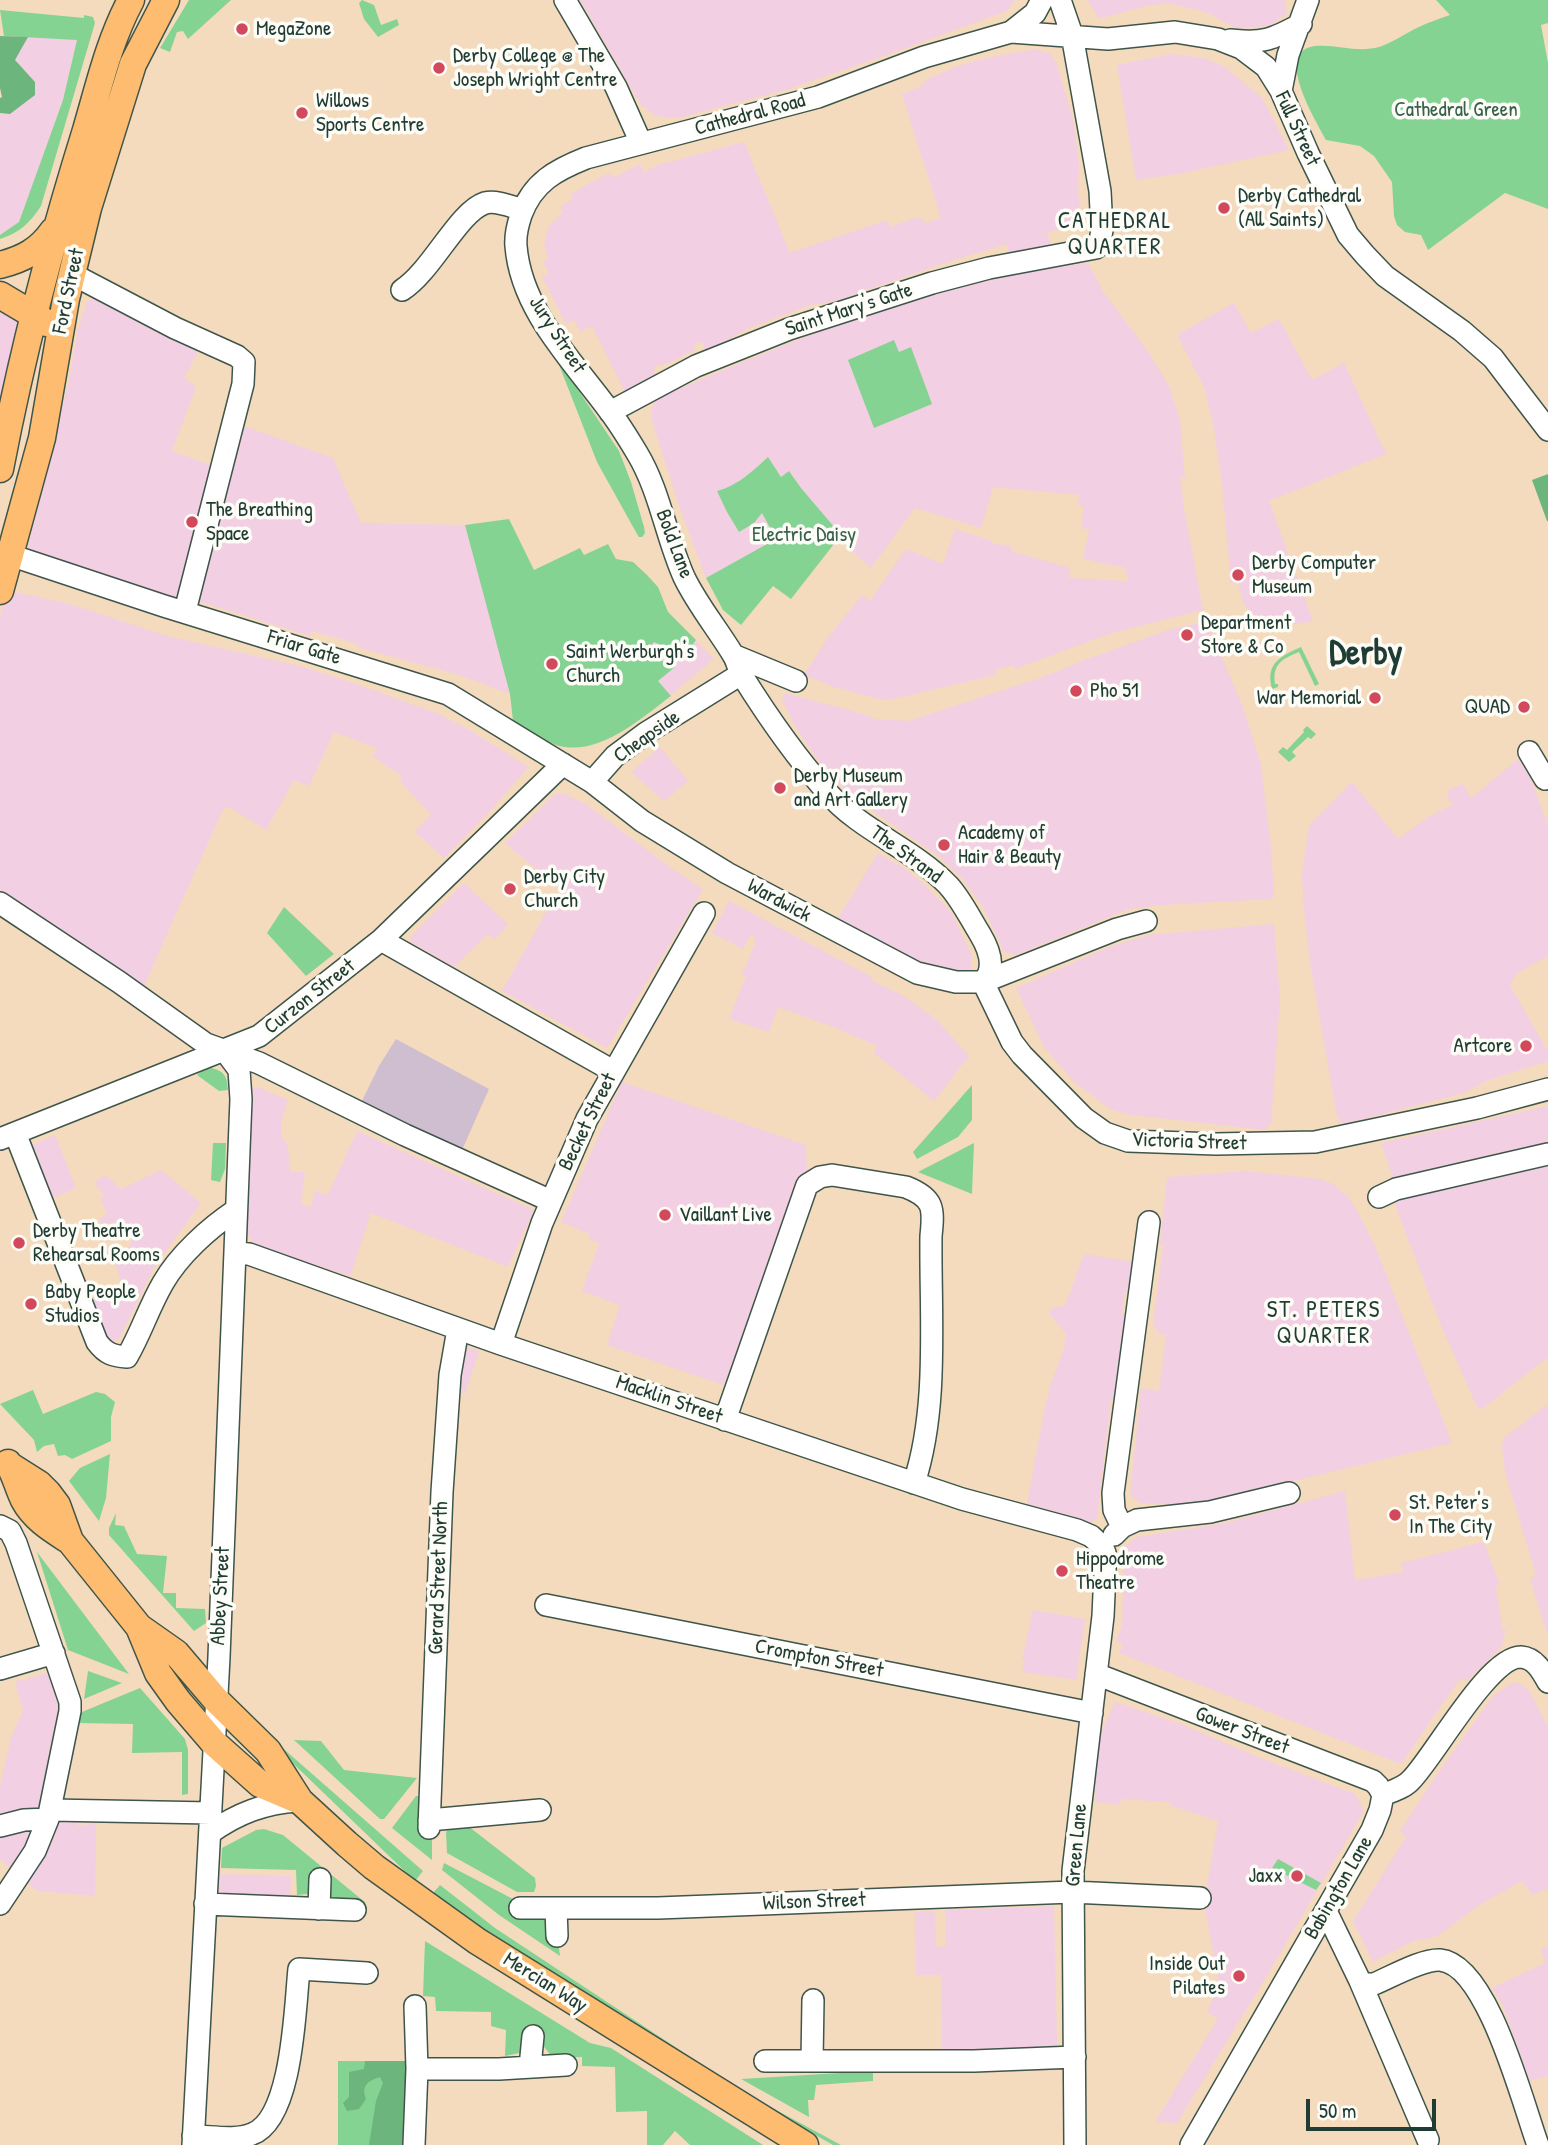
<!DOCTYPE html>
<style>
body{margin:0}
#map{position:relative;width:1548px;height:2145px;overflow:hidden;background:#f4dbbe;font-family:"Patrick Hand",sans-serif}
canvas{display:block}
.scale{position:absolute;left:1306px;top:2099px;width:130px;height:32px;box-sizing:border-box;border:4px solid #1f3d34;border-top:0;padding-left:9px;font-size:21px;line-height:24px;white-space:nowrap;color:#1f3d34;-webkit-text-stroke:5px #fdfcf7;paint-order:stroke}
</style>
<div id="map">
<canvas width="1548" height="2145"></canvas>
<div class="scale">50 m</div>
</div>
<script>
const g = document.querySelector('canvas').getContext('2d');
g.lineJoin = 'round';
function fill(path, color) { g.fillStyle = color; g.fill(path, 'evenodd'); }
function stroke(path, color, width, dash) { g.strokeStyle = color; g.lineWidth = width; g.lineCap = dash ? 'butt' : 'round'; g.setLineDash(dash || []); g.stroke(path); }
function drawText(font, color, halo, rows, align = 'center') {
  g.font = font + ' "Patrick Hand",sans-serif'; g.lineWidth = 7; g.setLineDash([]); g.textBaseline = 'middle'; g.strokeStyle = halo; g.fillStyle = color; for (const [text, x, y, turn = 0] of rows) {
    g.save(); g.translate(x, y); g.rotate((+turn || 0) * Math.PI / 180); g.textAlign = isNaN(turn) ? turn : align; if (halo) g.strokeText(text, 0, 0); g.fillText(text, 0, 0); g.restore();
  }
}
const built = new Path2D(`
 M580,0H1015L1007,11L898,51L789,89L678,118L656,116L641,105Z
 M1088,0H1284L1287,13L1270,26L1236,28L1206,12L1168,3L1146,6L1099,19Z
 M28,37L77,39L63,100L19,222L0,235V113L2,114L35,82L15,60Z
 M1035,49L1050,54L1056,62L1073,119L1079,164L1078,198H1081L1079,206L1070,223L1057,230L1047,232L1051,245L1009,253L1007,244L951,261L832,302L810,305L747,329L705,353L704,345L701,342L695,344L693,351L665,365L661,364L655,367L654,372L657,376L625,392L592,326L580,332L574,320L566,324L542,276L549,273L543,261L548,259L544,244L549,226L563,212L560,207L573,199L571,194L590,183L609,173L612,178L640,164L644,172L658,165L744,142L790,253L887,220L890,227L919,217L925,223L941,218L902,94L920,87L928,79L957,66L982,59Z
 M1171,54L1204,58L1225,67L1262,98L1289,150L1179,174L1136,180L1117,65Z
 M1088,263L1104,293L1147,350L1170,388L1180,421L1185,477L1180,478L1184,508L1203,610L1109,634L1015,669L1013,665L995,670V675L898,698L882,700L831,686L804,675L829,636L862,595L870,601L906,549L943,564L955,529L992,541V543L1011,546V551L1070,568L1069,578L1128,581L1125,567L1103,564L1083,558L1089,530L1082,528L1083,507L1078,504L1079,495L993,487L981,528L915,508L871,568L856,555L801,488L790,471L781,477L767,458L749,474L727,489L739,532L754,523L762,513L776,539L730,566L832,535L706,578L680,508L651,418L652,407L656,401L662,396L733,366L832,326L900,304L1013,273Z
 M93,298L116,304L202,344L184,378L196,387L172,451L216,467L182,602L27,551L69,380L78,329L87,302Z
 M1234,303L1251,333L1279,319L1312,380L1344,363L1386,454L1269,501L1313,621L1309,622L1275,627L1261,622L1244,604L1238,583H1231L1222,483L1214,429L1205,389L1178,337L1180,333Z
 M0,310L21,319L0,396Z
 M241,425L333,458L361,523L465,525L483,584L510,694L459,675L357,647L358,644L312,631L310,636L198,601L216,534Z
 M6,590L70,604L167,636L304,667L356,684L439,714L473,732L528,767L493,808L444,858L415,832L431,815L400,781L403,777L372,756L377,748L334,732L309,786L294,780L266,830L231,808L224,807L143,988L0,896V617Z
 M668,612L714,659L664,701L619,656Z
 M1200,623L1209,627L1243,707L1261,765L1271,848L1274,895L1272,899L1161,905L1129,909L1016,955L1004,952L984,909L961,877L950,867L937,855L861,803L835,780L815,756L793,723L782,699L785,693L874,717V719L909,721L1043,677L1087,659L1174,628Z
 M660,747L688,781L664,801L631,772Z
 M1522,756L1548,825V956L1516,974L1510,985L1548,1052V1061L1486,1081L1464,1093L1344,1124L1340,1122L1336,1111L1310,963L1304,909L1302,874L1309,826L1352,782L1398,839L1428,817L1454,804L1448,799L1449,789L1463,784L1471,798Z
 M562,793L586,804L667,865L703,889L607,1048L502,991L545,914L562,890L505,843L554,795Z
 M878,853L904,868L925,885L952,913L972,956L971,969L967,973L957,974L929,967L835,923Z
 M464,883L508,924L495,940L488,934L454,967L411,942L410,937Z
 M729,901L872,977V981L902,995L937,1020L969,1056L934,1101L874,1053L877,1046L836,1028L778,1007L769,1032L729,1019L746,976L742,975L756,941L754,939L755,936L751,934L743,949L712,933Z
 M1274,924L1280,999L1271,1123L1265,1130L1131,1115L1112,1110L1075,1083L1044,1047L1016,988L1109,947L1148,935Z
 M622,1082L806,1145L807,1173L747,1333L723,1385L607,1345L620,1305L582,1291L599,1243L589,1239L590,1234L561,1222Z
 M257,1087L288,1100L281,1121V1135L288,1146L290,1172H305L301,1204L311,1207L315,1191L328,1195L357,1131L534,1210L508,1267L371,1213L350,1276L255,1245L247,1233L250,1090Z
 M1548,1106V1146L1394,1181L1381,1143Z
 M55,1135L76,1188L51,1199L32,1145Z
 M1548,1162V1357L1482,1409L1477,1407L1442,1328L1395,1205L1397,1199Z
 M161,1170L201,1203L155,1266L120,1337L113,1343H108L90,1302L123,1288L114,1260L131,1252L127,1249L132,1241L109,1222L101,1226L100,1219L107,1213L100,1198L105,1196L94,1182L106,1175L121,1189Z
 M1245,1171L1321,1179L1333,1184L1347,1196L1359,1214L1375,1246L1452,1443L1218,1499L1181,1505L1140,1503L1130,1494L1141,1388L1159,1391L1166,1335L1159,1334L1153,1324L1163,1246L1160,1245L1167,1177Z
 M1084,1254L1133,1262L1129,1291H1125L1122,1313L1126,1314L1113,1398L1111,1399L1097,1519L1092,1522L1027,1504L1044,1412L1051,1383L1064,1349L1066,1334L1048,1312L1055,1307L1065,1306Z
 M467,1347L479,1351L465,1393H460L462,1351Z
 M1548,1404V1637L1530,1579L1536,1575L1505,1472L1502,1445L1504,1438Z
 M1345,1491L1355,1580L1403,1572L1401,1563L1484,1542L1500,1585L1496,1586L1502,1629H1506L1501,1648L1466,1682L1462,1678L1457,1683L1401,1764L1119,1653L1123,1644L1116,1641L1122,1626L1124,1548L1136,1537L1225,1523Z
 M1033,1610L1085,1619L1076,1680L1022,1672L1025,1661L1022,1660Z
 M51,1672L77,1723L76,1746L65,1794L78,1826L96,1823L95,1896L37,1891L0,1859V1786L11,1738L23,1711L15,1682Z
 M1511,1683H1518L1529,1690L1548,1727V1894L1546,1889L1532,1895L1522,1881L1481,1904L1436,1937L1413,1941L1373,1962L1353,1921L1406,1837L1400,1831L1433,1780L1493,1696Z
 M1115,1702L1181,1724L1258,1757L1355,1794L1364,1811L1269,1972L1177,2123L1155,2122L1218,2019L1207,2012L1219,1985L1204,1902L1218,1821L1170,1805V1802L1121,1799L1120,1805L1095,1802L1096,1744Z
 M218,1874L291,1876L290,1898L218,1895Z
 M1054,1906L1057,2046L942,2052L941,1975H916L915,1911H935L936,1946L945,1947V1910Z
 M1548,1946V2076L1530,2081L1502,2004L1492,1988L1545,1963L1541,1948Z`);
const industrial = new Path2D(`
 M396,1039L489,1089L462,1150L360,1105L379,1066Z`);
const green = new Path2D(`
 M189,0H231L188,39L183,31L177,32L170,52L160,48Z
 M362,0L374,5L381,25L397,19L399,25L378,37L364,19L359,3Z
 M1436,0H1548V23L1541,25L1548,63V209L1505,193L1428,250L1421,235L1405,232L1397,225L1394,216L1392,182L1374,156L1360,146L1326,140C1317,122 1272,51 1315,46C1335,44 1355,52 1375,48C1390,45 1405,33 1419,27C1429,22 1439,19 1450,15Z
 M0,10L84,18V15L93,17L95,23L41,206C30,223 19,233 0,239V235L19,222L63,100L77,40L4,36Z
 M894,340L899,352L911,347L932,404L874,428L848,360Z
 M556,357L619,451L631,482L644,527L645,533L642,537H639L637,534L597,462Z
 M768,457L781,477L789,471L801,488L841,535L791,599L773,586L741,625L723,610L706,578L776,539L762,513L754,523L739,532L727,512L717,491C737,486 753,471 768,457Z
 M509,519L534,570L580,548L584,555L608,544L616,559L633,562L647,575L658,587L668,612L696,640L684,657L654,642L650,647L638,643L637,648L675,667L658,681L671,696C640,719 598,758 556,745C541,740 527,728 513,721L510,694L465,525Z
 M1301,647L1319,684L1315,686L1299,652C1282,659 1272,664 1275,684H1278V687L1272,689C1265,663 1281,656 1301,647Z
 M1307,726L1316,734L1311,739L1308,737L1292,752L1296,756L1289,762L1278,752L1283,747L1287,750L1304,732L1303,730Z
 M284,907L334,954L306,976L267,933Z
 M211,1068C225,1071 227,1077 228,1090L219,1091L197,1075L204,1069Z
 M972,1085V1120L958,1137L917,1159L913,1152Z
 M213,1143H226L225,1169L220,1182L211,1180Z
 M974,1143L972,1194L918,1172Z
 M33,1390L43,1414L96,1392L105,1394L115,1402L111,1417V1441L72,1459L65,1455L58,1456L54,1444L44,1446L37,1452L34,1440L0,1404Z
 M110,1454L106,1498L99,1521L69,1481L80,1468Z
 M116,1513L115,1525L124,1526L137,1554L167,1556L163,1593H176V1608L205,1609L206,1623L194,1631L109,1535V1528Z
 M37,1552L129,1674L68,1650Z
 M88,1671L122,1683L84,1699Z
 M140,1688L185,1739L188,1750V1794L182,1795V1752L132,1753L133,1724L77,1723V1714Z
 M294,1740L321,1741L344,1770L417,1778L384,1819H380Z
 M278,1744L423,1871L415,1881L276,1747Z
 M416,1796H423L432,1835V1860L392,1828Z
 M468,1826L535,1878L536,1886L534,1892H517L447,1853L446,1832L449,1828Z
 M264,1829L283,1835L366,1903L331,1898L327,1890L313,1888L308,1894L297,1895L296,1870L221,1868L222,1848L256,1830Z
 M1278,1859L1321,1883L1316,1890L1272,1868Z
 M444,1863L513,1899L514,1917C547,1913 557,1924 560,1956L499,1915L442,1870Z
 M440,1885L495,1928L707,2068L752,2097L841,2145H833L750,2098L499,1942L433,1893Z
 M425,1941L590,2043L611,2048L763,2145H690L675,2131L663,2145H647V2111L616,2112L615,2067L582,2066V2057L553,2058L541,2043L524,2052L505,2056L506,2030L491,2026V2012L436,2011L435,1997L423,1996Z
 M338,2061H408L406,2145H338Z
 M873,2071V2081L816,2085L814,2100H808L809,2117L741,2079Z`);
const forest = new Path2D(`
 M0,36L28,37L15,60L35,82V95L10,114L0,113V98L2,97L0,88Z
 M1548,474V521H1547L1532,480Z
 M365,2061H408L406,2145H369L376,2101L383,2083L380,2077C367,2081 361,2086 366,2099L359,2109L347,2111L343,2103L349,2097V2072L364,2069Z`);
const minor = new Path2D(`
 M565,0L616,87L641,143
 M1011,32L1035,13L1042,0
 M1230,40C1263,44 1273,39 1301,24
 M1281,91L1288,55L1308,0
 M72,274L175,328L237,356L244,362L243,384L185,611
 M402,290C432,271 458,212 485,203C497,200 512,207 523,210
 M610,412L696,366L789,329L932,283L989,268L1096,248L1100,241L1102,230L1100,191L1072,35L1060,0
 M10,555L164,606L448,694L592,782L642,821L727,873L917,973L956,982H983L1117,929L1146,921
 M733,655L796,681
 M1529,752L1545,779
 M592,782L615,756L646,733L741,674
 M0,903L119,982L206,1044L259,1063L405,1135L551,1201
 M381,940L613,1071
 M983,982C997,968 989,949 980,934C970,918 961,899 948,885C912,848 861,831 827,792C796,757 768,717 743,677C738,669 737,660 732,653C716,627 697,604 684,577C666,537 660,491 637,453C628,438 619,423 608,409C572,360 521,310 516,246C515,235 518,224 521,215C533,182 556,170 586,158L818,97L924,57L1011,32L1108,39L1175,32L1218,39L1241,48L1266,67L1281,91L1308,153L1348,235L1365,255L1385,276L1462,331L1493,358L1548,430
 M983,982L1012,1042L1022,1055L1084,1118L1105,1133L1128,1141L1216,1144L1315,1142L1477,1108L1548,1089
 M15,1133L97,1342C106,1354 113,1356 127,1357C141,1333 149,1307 163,1283C179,1255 209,1228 236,1210
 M0,1139L259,1036L381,940L563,764
 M1379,1197L1396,1189L1548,1154
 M235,1253L249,1254L501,1344L962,1499L1077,1530L1091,1536L1102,1546L1105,1553V1572L1103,1616L1073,1871L1075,2145
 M501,1344L542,1223L587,1119L704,913
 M725,1420L807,1185L820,1177L832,1175L906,1187C934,1198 934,1208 931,1236C930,1316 939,1407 914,1483
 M0,1526L10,1531L16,1543L70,1702V1711L48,1819L35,1851L0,1904
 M1122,1527L1114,1510L1113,1493L1149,1222
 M1114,1535L1122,1527L1137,1520L1210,1512L1289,1493
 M546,1605L1092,1713
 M0,1669L54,1653
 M1096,1674L1373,1781L1378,1786L1383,1795
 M1383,1795C1392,1791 1404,1788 1411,1780C1434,1757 1489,1656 1521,1657C1535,1658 1542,1671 1548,1682
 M51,1810L211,1813
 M429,1820L540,1810
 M0,1826L24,1820L48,1819
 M429,1828L442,1492L450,1375L458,1329
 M210,1833C238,1813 265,1803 298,1801
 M205,1904L355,1910
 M520,1908H658L1072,1892L1200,1898
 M556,1908L557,1936
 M319,1909L320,1879
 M1326,1911L1360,1981L1428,2140
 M1360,1981L1364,1984H1374C1391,1977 1422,1959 1440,1960C1488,1964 1523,2105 1538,2145
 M765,2061H974L1075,2057
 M812,2061L813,2000
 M530,2067L533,2036
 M417,2069H499L566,2065
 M193,2136C212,2136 235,2141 252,2134C293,2119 295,2006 299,1969L367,1973
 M193,2145L219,1657L241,1099L239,1070L225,1051
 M414,2145L417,2069L415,2006
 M1191,2145L1372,1830L1380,1810L1383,1795`);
const major = new Path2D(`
 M0,265C23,259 39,251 53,231
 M0,295L47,323
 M0,469C22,354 51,242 86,130C99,86 109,41 131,0
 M0,591L42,438L66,299L88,208L133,64L166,0
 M8,1463C15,1474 18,1488 24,1500C34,1519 53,1530 70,1541
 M9,1465L39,1484L48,1493L57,1505L70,1541L139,1627L176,1653L216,1700L268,1751L300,1801L347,1844L374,1867L477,1941L805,2145
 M139,1627L158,1673L178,1701L214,1743L260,1784L300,1801`);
const markers = [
 [242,29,7,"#d1495b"],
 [439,68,7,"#d1495b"],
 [302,113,7,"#d1495b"],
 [1224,208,7,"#d1495b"],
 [192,522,7,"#d1495b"],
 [1238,575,7,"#d1495b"],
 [1187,635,7,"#d1495b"],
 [552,664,7,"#d1495b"],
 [1076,691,7,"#d1495b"],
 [1375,698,7,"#d1495b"],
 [1524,707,7,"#d1495b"],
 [780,788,7,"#d1495b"],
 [944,845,7,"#d1495b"],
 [510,889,7,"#d1495b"],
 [1526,1046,7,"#d1495b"],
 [665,1215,7,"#d1495b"],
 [19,1243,7,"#d1495b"],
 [31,1304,7,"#d1495b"],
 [1395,1515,7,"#d1495b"],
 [1062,1571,7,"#d1495b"],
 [1297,1876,7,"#d1495b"],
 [1239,1976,7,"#d1495b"]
];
const poiNames = [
 ["MegaZone",256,29],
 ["Derby College @ The",453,56],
 ["Joseph Wright Centre",453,80],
 ["Willows",316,101],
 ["Sports Centre",316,125],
 ["Derby Cathedral",1238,196],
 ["(All Saints)",1238,220],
 ["The Breathing",206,510],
 ["Space",206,534],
 ["Derby Computer",1252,563],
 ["Museum",1252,587],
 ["Department",1201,623],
 ["Store & Co",1201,647],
 ["Saint Werburgh's",566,652],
 ["Church",566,676],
 ["Pho 51",1090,691],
 ["War Memorial",1361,698,"right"],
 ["QUAD",1510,707,"right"],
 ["Derby Museum",794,776],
 ["and Art Gallery",794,800],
 ["Academy of",958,833],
 ["Hair & Beauty",958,857],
 ["Derby City",524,877],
 ["Church",524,901],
 ["Artcore",1512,1046,"right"],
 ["Vaillant Live",679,1215],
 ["Derby Theatre",33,1231],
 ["Rehearsal Rooms",33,1255],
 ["Baby People",45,1292],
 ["Studios",45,1316],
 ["St. Peter's",1409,1503],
 ["In The City",1409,1527],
 ["Hippodrome",1076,1559],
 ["Theatre",1076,1583],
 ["Jaxx",1283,1876,"right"],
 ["Inside Out",1225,1964,"right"],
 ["Pilates",1225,1988,"right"]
];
const parkNames = [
 ["Cathedral Green",1456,110],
 ["Electric Daisy",804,535]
];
const streetNames = [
 ["Cathedral Road",750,115,-15],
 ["Full Street",1297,129,65],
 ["Ford Street",69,291,-78],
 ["Saint Mary's Gate",849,310,-18],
 ["Jury Street",557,335,57],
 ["Bold Lane",674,544,69],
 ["Friar Gate",304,648,17],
 ["Cheapside",647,737,-35],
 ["The Strand",906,855,36],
 ["Wardwick",779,901,28],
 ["Curzon Street",310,997,-38],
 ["Becket Street",588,1122,-64],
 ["Victoria Street",1189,1142,2],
 ["Macklin Street",669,1400,19],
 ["Gerard Street North",439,1578,-88],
 ["Abbey Street",221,1596,-87],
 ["Crompton Street",819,1659,11],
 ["Gower Street",1242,1731,21],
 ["Green Lane",1077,1845,-85],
 ["Babington Lane",1339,1888,-60],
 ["Wilson Street",814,1902,-2],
 ["Mercian Way",545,1983,32]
];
const neighbourhoodNames = [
 ["CATHEDRAL",1115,222],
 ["QUARTER",1115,248],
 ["ST. PETERS",1324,1311],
 ["QUARTER",1324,1337]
];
const townNames = [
 ["Derby",1366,655]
];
fill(built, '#f2cfe2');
fill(industrial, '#cfbdd0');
fill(green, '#85d392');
fill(forest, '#6cb57c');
stroke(minor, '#3f5549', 24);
stroke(major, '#3f5549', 29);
stroke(minor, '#fff', 21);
stroke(major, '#fdbc6f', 26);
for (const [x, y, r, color] of markers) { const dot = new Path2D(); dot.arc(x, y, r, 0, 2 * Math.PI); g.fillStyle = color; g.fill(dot); stroke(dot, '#fdfcf7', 2.5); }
drawText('21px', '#1f3d34', '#fdfcf7', poiNames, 'left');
drawText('21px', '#38624c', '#fdfcf7', parkNames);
drawText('21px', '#1f3d34', '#fdfcf7', streetNames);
g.letterSpacing = '2px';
drawText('23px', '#1f3d34', '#fdfcf7', neighbourhoodNames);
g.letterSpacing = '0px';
drawText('bold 35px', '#1f3d34', '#fdfcf7', townNames);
</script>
